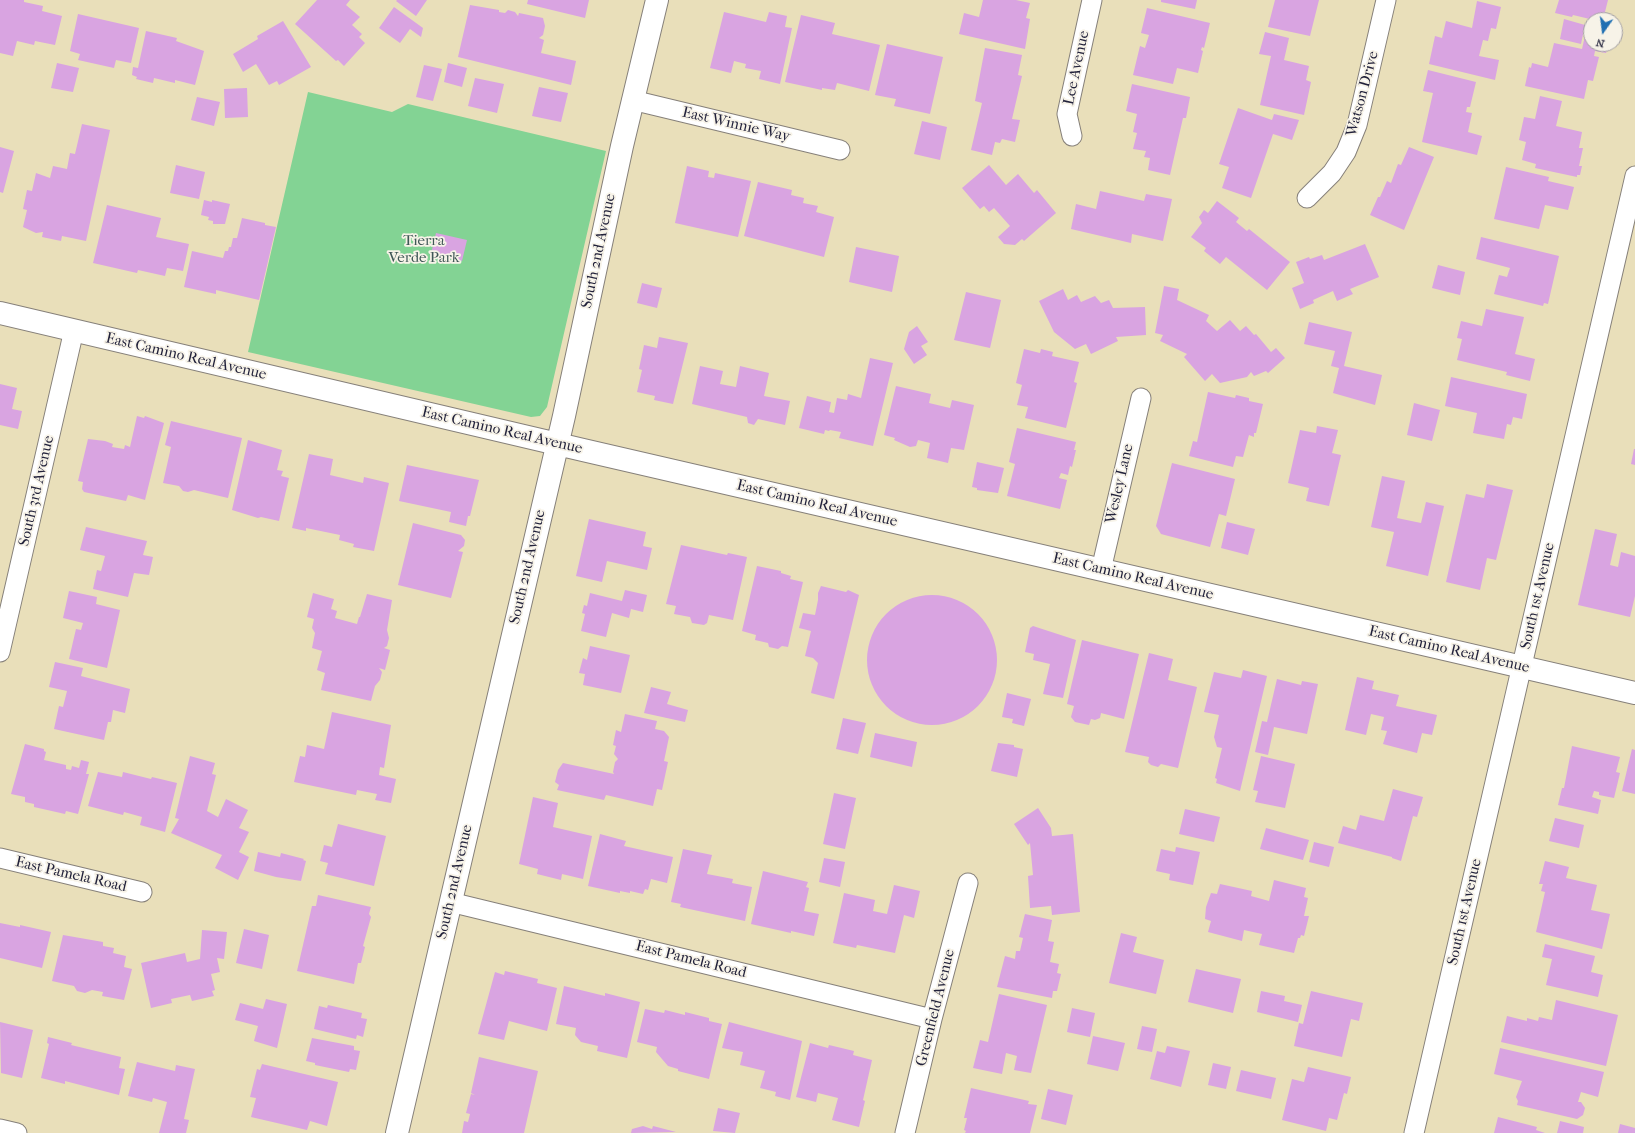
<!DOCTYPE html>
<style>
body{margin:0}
#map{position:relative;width:1635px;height:1133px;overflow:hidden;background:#e9dfba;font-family:"IM FELL French Canon",serif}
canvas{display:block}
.north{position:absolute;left:1583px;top:12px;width:40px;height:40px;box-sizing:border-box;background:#f7f3e8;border:1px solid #a29fa3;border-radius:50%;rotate:194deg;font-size:11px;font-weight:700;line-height:16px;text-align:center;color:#22223b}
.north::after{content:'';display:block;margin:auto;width:14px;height:18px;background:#1f6fb2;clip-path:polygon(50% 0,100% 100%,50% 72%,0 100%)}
</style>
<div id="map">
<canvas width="1635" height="1133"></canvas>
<div class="north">N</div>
</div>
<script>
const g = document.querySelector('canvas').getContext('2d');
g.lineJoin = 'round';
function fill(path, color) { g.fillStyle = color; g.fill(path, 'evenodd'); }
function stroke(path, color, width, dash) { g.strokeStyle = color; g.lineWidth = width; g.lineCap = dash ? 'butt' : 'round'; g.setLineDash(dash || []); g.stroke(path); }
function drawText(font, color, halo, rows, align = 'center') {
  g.font = font + ' "IM FELL French Canon",serif'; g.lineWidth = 3.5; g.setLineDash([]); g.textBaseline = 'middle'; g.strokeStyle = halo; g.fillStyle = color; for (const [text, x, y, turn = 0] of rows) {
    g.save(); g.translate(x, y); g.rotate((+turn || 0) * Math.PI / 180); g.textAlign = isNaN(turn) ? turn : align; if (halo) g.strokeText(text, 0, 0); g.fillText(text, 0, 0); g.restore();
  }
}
const green = new Path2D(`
 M308,92L392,112L408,104L606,151L547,407L540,416L531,417L248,352Z`);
const building = new Path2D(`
 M0,0H24V2L43,6L42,11L62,16L55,45L35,41L34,45L17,41L13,56L0,53Z
 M317,0H350L346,5L360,17L352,25L362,34L359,37L365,43L344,66L338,60L336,61L295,24Z
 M397,0H427L416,16L396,1Z
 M528,0H589L585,18L527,4Z
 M983,0H1016L1030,3L1026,18L1030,19L1025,49L959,34L964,13L979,17Z
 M1161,0H1197L1195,9L1161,2Z
 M1275,0H1319L1310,36L1268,27Z
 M1559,0H1608L1603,20H1594L1573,15L1572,17L1555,13Z
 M1477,1L1501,7L1496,29L1491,28L1488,41L1483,40L1479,56L1499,60L1495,80L1429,64L1435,36L1442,38L1446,21L1472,28Z
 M470,5L499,10V12L505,13L508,10L515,12L518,16L519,13L543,18L545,26L543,35L539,38L544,40L541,53L576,61L571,85L458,57Z
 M394,7L423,28L421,37L410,29L400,43L379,28Z
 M1147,8L1210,23L1204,48L1202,47L1201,50L1203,51L1198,73L1177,68L1173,84L1133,75L1140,46L1145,48L1149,35L1141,33Z
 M724,12L766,22L769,12L787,16L785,27L792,28L780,84L759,79L761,71L745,68L746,64L734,61L731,73L710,68Z
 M78,14L139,28L131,63L116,60L114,68L78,60L80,54L70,51Z
 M801,15L835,23L832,34L880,45L869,91L837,83L835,90L822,88V90L785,82Z
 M1564,19L1585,25L1581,44L1560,39Z
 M283,21L311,67L279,85L277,81L269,85L256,64L243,72L233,54L258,39L257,36Z
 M1587,27L1591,28V44H1609L1606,53L1595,51L1594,56L1599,57L1593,81L1588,80L1584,99L1525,86L1529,67L1531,68L1532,63L1548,67L1554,43L1582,49Z
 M146,31L177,38L176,41L204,51L195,85L175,80V83L154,78L153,83L136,79L137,77L132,75L133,67L138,68Z
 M1265,32L1289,38L1284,60L1309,66L1306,80L1311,82L1304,115L1260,105L1271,56L1259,54Z
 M887,44L943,57L930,114L894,106L896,99L875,95Z
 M985,48L1022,55L1018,75L1022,76L1012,119L1020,120L1015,142L1002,139L1000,143L995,142L992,155L971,150L982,103L975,101Z
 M57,63L79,68L73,92L51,88Z
 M448,63L467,68L462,87L444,82Z
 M424,65L442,69L433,101L416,97Z
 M1428,70L1476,82L1470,107H1467L1466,112L1472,113L1468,132L1482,136L1477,155L1422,142L1433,93L1423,91Z
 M475,78L504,84L497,113L468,106Z
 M1132,84L1190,97L1186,118H1183L1170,175L1148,170L1150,158L1144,157L1146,151L1133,149L1137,133L1133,132L1137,114L1126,111Z
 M539,87L568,93L561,122L532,116Z
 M247,88L248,117L225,118L224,89Z
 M1540,96L1562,101L1556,126L1582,132L1579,148H1583L1579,166H1582L1580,175H1577V177L1535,168L1536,164L1522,160L1526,142L1519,140L1524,117L1535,119Z
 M197,97L220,102L214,126L191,120Z
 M1238,108L1272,120L1274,114L1299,120L1292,140L1273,134L1251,198L1222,188L1229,167L1219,164Z
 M922,121L947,127L940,160L914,154Z
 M82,124L110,130L86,241L62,236L61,241L42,237L43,232L36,233L23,227L27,210L23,209L27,190L32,191L36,173L50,178L53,166L67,169L70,153L75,154Z
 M0,147L14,151L3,193L0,192Z
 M1409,147L1434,157L1404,230L1370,215L1378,197H1380L1387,181L1391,183L1398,164L1401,165Z
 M176,165L205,172L199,199L170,193Z
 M989,165L1006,185L1018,174L1034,193L1037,190L1056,213L1024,241L1022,239L1015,245L1004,244L998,237L1010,226L994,208L989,212L984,206L980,209L962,188Z
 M687,166L709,171L708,177L714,178L715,173L751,181L738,237L675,223Z
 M1506,167L1549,177L1548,181L1574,187L1568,210L1545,205L1539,229L1494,219Z
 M758,182L792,190L791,195L804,198L803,203L818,206L816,212L834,217L824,257L744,236Z
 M1100,191L1144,201L1146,194L1172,199L1163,241L1132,234L1131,243L1071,229L1076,204L1096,209Z
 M204,200L212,202V200L230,204L225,224H213V221L208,220L209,217L201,215Z
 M1217,201L1239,218L1236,222L1247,231L1249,229L1290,262L1267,290L1226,257L1220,264L1204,251L1206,248L1191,237L1202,223L1199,217L1204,210L1208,213Z
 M107,205L161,218L156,237L189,244L183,271L167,268L165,276L138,270L137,273L93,263Z
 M242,218L265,223V225L276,227L259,300L216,290V294L184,287L192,251L223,258L225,251H228L229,247H231L233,238H237Z
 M436,233L467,240L462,261L431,254Z
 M1481,237L1559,256L1548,304L1544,303L1543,306L1494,294L1499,275L1507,277L1510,268L1476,259Z
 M1365,244L1379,277L1350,289L1353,294L1337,301L1333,291L1313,300L1314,303L1300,309L1292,288L1304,283L1296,262L1309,257L1310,259L1322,255L1324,260Z
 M856,247L899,256L892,292L849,282Z
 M1438,265L1465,272L1460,295L1432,288Z
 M642,283L662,288L657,308L637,303Z
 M1164,286L1179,289L1177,300L1209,315L1206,321L1217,331L1230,320L1240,331L1246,326L1254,335L1256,334L1271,352L1276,348L1285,358L1268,373L1266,371L1254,376L1251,372L1247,377L1220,383L1212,374L1205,381L1184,357L1187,354L1160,341L1163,335L1155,333Z
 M1063,289L1068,300L1077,295L1081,302L1095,296L1101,303L1109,300L1113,308L1145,307L1146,335L1116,337L1118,341L1091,354L1086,344L1075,349L1054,332L1039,301Z
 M966,292L1001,300L990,348L954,340Z
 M1486,309L1524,317L1515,354L1535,359L1530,381L1506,375L1507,372L1457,360L1462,339L1457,338L1461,321L1482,326Z
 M1309,322L1352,332L1344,366L1382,375L1375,405L1333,393L1339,368L1331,366L1335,351L1304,344Z
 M917,326L928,342L921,346L927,355L914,364L904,349L909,332Z
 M659,337L688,343L673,404L654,400L655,396L637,392L642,370L639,369L644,345L657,348Z
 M1024,349L1040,353L1041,349L1053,352L1052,356L1079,362L1074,382L1077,383L1066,428L1025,418L1028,407L1017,405L1022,385L1016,383Z
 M870,358L893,363L873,446L839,438L841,432L830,430L829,431L825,430L824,434L799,428L807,396L831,402L829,412L834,413L837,398L847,400L848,394L861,398Z
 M700,366L723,371L720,384L736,387L740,366L769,373L764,396L790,401L785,425L758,419L754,425L748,423L747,417L692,404Z
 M1451,377L1527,394L1522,419L1513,417L1511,425L1507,424L1504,439L1473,433L1477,413L1445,406Z
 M0,384L17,388L12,409L22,411L18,429L0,425Z
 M896,386L931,394L929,403L950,408L952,400L974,405L964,450L951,448L948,463L927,458L930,443L918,440L916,446L910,447L894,440L895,438L884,435Z
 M1208,392L1235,398L1236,395L1249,398V401L1263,404L1256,433H1254V437L1249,435L1243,457L1236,456L1233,467L1189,456L1193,441L1197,442Z
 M1414,403L1440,410L1432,441L1407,435Z
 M137,416L144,418L145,416L164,423L145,500L128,495L126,501L84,492L82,489L83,482L78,481L88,439L105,441L113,444L112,447L124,449L125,445L130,447Z
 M171,421L242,438L228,498L194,490L188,492L183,491L179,486L163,483L171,447L165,445Z
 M1317,426L1338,430L1332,453L1341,455L1329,506L1306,501L1309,488L1288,483L1300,430L1316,433Z
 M1017,428L1076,442L1074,450H1076L1072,467L1070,466L1068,475L1061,473L1059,478L1067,480L1060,509L1007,496L1015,464L1009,462Z
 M248,440L282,450L277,470L283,471L281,476L289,478L279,521L261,517L258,518L232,510Z
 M1634,449H1635V465L1631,464Z
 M309,454L333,459L330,475L363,483L364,477L389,483L374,551L353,547L354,544L339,540L340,535L306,528V531L292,528Z
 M977,462L1004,468L998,493L977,490V488L972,487Z
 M1172,463L1235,479L1226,516L1219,514L1210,547L1161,534L1156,526Z
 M407,465L479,480L470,516H468L466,526L449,522L451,512L399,501Z
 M1382,476L1405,481L1397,518L1421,523L1426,502L1444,506L1428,576L1386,566L1394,532L1371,527Z
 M1487,484L1513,490L1496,560L1487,558L1480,590L1446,582L1466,494L1484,498Z
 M589,519L646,532L643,546L652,548L647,570L607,561L602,582L576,576Z
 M1227,522L1255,529L1248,555L1221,548Z
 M413,523L461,535L465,540L464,546L458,551L463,552L451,598L398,585Z
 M86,527L147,541L143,555L153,557L149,575L134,573L128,597L93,589L97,570L101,571L105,556L80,550Z
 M1595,529L1617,534L1610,565L1618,567L1621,552L1635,556V596L1630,617L1578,605Z
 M681,545L727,555L728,553L747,557L733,620L709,615L707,623L704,625L692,623L690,617L674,614L676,606L666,604Z
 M757,566L781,571V573L791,576L790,579L803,582L788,647L782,646L778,649L769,647L768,643L755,640L756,635L742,631Z
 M821,586L846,592L848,590L859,595L834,699L811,693L818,663L813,658L805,656L811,631L799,628L803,613L815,615L818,600V593Z
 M625,590L647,595L643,612L631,609L629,618L612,613L606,637L581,631L585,614L582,613L584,605L587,606L590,593L622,601Z
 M69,591L97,597L96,604L120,610L107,668L69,659L76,629L81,630L83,623L63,618Z
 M313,593L334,599L331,609L337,611L335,618L357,624L359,617H360L367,594L392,600L387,630L389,638L387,646L384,648L390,650L385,670L379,668L382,672L380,680L375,686L371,701L321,690L325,673L317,670L322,651L312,648L315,633L312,628L314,619L307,617Z
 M867 660a65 65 0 1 1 130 0a65 65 0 1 1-130 0Z
 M1033,626L1076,640L1063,698L1043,694L1050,664L1033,660L1034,654L1025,652L1030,628Z
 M1082,640L1139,654L1124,719L1101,713L1100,718L1095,720L1091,719L1089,725L1075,722L1071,717L1074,706L1067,704Z
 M590,646L630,655L621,693L583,685L585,674L579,673L583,658L587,660Z
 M1149,653L1173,659L1168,680L1197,687L1178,768L1161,764L1158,767L1151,765L1148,762L1149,757L1125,752Z
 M55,662L83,668L81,676L130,689L125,713L113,710L111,722H108L104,740L54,729L59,706L63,707L67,691L49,687Z
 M1243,670L1267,676L1240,791L1216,783L1217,779L1215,778L1222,748L1217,747L1214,737L1219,715L1204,712L1214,672L1241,678Z
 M1357,677L1374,681L1372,689L1399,695L1396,706L1437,715L1432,735L1422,733L1417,753L1383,744L1387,731L1381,730L1384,717L1371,714L1366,735L1345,730Z
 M1277,679L1301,685L1302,681L1318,684L1307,734L1274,727L1268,755L1255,752L1262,721L1267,722Z
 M651,687L671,692L667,704L688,710L685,722L644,713Z
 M1007,693L1031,699L1024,726L1012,723L1013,719L1002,717Z
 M332,712L391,725L384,768L380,767L379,775L396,779L391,803L375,800L377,794L357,790L356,795L294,782L300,756L305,757L307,745L324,749Z
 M625,714L657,721L655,729L664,731L669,737L664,761L668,762L662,790L657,789L653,806L606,795L604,800L557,790L559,785L555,782L558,770L563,763L614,774L613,772L615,762L618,759L614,754L616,746L613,745L616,730L621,732Z
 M843,718L866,723L858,754L836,749Z
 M875,733L917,742L912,767L870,757Z
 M998,743L1014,745V747L1023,749L1017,777L991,771Z
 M25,744L44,749V751L46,752L44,760L66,765V769L71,770L72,766L79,768L81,760L89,762L86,774H89L78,814L66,811L65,814L34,807V804L25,802V797L11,794Z
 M1572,746L1620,757L1616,772L1620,773L1614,798L1599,795V792L1594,791L1592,797L1601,800L1598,814L1558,805L1562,788H1564Z
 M1632,749L1635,750V794L1622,791Z
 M190,756L215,763L212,774L216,775L207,811L218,817L226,799L248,810L239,828L249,832L239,852L249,857L238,880L215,868L222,855L171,833L179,819L175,818Z
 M1261,756L1295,764L1285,808L1255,802L1258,791L1253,790Z
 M98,772L122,777L123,772L151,779L152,777L177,783L165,832L140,825L142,817L124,812L123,815L88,806Z
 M1393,789L1423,797L1417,817L1413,816L1401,861L1392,858V857L1338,843L1343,826L1356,830L1360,815L1384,821Z
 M834,793L856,798L845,849L823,844Z
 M533,797L558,803L553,827L592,836L583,879L562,874L561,880L537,874L538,869L519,864Z
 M1038,808L1051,828L1052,836L1073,834L1080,912L1052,915L1051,906L1030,908L1028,876L1033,875L1030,843L1028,845L1014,824Z
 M1185,809L1220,817L1214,842L1179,834Z
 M1555,818L1584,825L1579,848L1549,841Z
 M338,824L386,836L374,886L325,874L328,863L320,861L324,845L332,847Z
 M1266,828L1309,840L1303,860L1260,849Z
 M600,834L626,841L624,846L673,857L667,883L651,879L648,890L645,889L643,894L630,891V893L620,891V893L588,886Z
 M1314,842L1334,847L1329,867L1309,862Z
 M1176,847L1200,852L1193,885L1169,880L1170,874L1156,871L1161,849L1175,852Z
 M683,849L712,855L707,874L733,879L732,883L752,887L745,921L680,907L681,904L671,902Z
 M258,852L280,857L281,853L304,859L303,860L306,861L301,881L276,877L254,871Z
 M824,858L845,862L840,887L819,882Z
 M1545,861L1569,867L1566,878L1597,885L1591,910L1610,914L1602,949L1536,932L1545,892L1541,891L1543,884H1539Z
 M763,871L808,882L806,887L809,888L804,911L819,914L814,936L791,931V933L751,924Z
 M1274,880L1306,888L1304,897L1308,898L1304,916H1309L1304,936L1301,935L1300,938H1298L1294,953L1259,945L1262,934L1244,930L1242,941L1208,932L1211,921L1205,919L1206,907L1211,893L1217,894L1220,884L1252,891L1251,896L1269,901Z
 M894,885L920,891L914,918L904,915L895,953L857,945L856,948L833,943L844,893L875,900L873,911L887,914Z
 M318,895L371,907L369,914L371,917L363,946L365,947L361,963H358L354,984L297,971L312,906H316Z
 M1025,914L1052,920L1048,941L1054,942L1050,962L1059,964L1057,973L1061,974L1057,991H1053L1052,998L997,987L1005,956L1015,959L1016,951H1020L1023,938L1019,937Z
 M0,923L20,927V925L51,932L42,968L0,958Z
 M244,929L269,935L262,969L236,963Z
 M202,930L227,932L224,959L217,958L220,972L211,974L215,990L212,991L214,996L192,1001L190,995L171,999L172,1003L151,1008L141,963L185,953L187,962L200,959Z
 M1121,933L1137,937L1133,952L1164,960L1156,994L1109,983Z
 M63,935L103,942V946L114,948L113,953L126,956L124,967L132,969L124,1000L102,996L103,992L92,990L85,993L77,991L74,986L52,981Z
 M1545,944L1595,956L1591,972L1603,975L1598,997L1546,985L1552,959L1542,957Z
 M1196,969L1241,979L1233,1013L1188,1002Z
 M505,971L538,979L537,983L557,988L547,1031L509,1021L504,1040L478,1034L495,972L504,975Z
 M564,986L605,996V993L640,1002L627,1058L597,1051L598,1046L581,1042L575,1035L576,1028L556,1024Z
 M1261,991L1285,996L1284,1001L1302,1005L1298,1022L1257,1012Z
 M1311,991L1363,1003L1359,1021L1351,1019L1342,1057L1294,1046L1299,1023L1303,1024Z
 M999,994L1047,1005L1031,1073L1014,1070L1017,1056L1006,1053L1002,1074L973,1068L980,1040L988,1042Z
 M266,999L287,1004L277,1048L254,1041L258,1026L235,1020L240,1003L263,1009Z
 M1556,1000L1618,1015L1606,1066L1501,1042L1507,1016L1527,1021V1018L1538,1021L1539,1017L1552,1020Z
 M328,1005L362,1013L361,1018L367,1019L363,1037L357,1035L356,1039L314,1029L319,1006L327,1008Z
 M1072,1008L1095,1013L1090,1037L1067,1032Z
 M645,1009L664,1013L665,1010L685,1015V1012L709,1018V1021L722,1024L709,1079L678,1071V1069L668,1066L656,1052L657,1047L637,1042Z
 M0,1022L33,1030L22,1078L1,1073Z
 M729,1022L802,1041L790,1100L775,1096L776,1092L760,1088L765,1071L740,1065L743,1052L722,1048Z
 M1142,1026L1157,1029L1152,1052L1137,1049Z
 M1093,1036L1125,1043L1118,1071L1087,1064Z
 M48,1037L72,1043L71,1045L121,1057L119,1068L125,1069L119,1095L65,1081V1084L41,1078L49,1044L47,1043Z
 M312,1038L354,1046V1050L360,1051L356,1070L350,1069L349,1072L315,1065V1063L306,1061Z
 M810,1043L828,1048L829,1045L854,1051L853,1055L872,1060L863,1100L865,1101L859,1127L832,1120L838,1098L818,1093L816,1102L796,1097Z
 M1167,1046L1190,1051L1181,1087L1150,1079L1157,1051L1165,1053Z
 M1500,1048L1604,1072L1598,1097L1581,1092L1578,1102H1581L1585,1108L1583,1115L1577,1119L1517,1105L1518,1101L1516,1097L1522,1081L1494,1074Z
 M479,1057L538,1071L524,1133H462L464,1121L468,1122L470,1114L466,1113L471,1094L475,1095L471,1093Z
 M137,1062L175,1071L176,1065L195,1069L184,1119L189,1120L186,1133H159L167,1102L153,1098L152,1102L128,1096Z
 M1213,1063L1231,1067L1226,1089L1208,1085Z
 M262,1064L338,1082L327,1126L310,1121L307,1130L251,1117L256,1098L250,1097L257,1069L260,1070Z
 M1308,1067L1351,1077L1347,1094L1344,1093L1337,1120L1329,1118L1326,1131L1282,1120L1292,1079L1304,1082Z
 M1241,1070L1276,1078L1271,1099L1236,1091Z
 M971,1088L1029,1101L1028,1104L1037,1105L1030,1133H965L966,1131L964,1130L967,1118H964Z
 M1048,1089L1073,1095L1066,1125L1041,1119Z
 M718,1108L740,1113L735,1133L713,1131Z
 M1498,1117L1537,1127L1536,1130L1545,1133H1494Z
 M1560,1121L1584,1127L1583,1133H1557Z
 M1620,1124L1635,1128V1133H1618Z
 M643,1126L652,1129L653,1126L676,1132L631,1133L632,1129Z`);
const minor = new Path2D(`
 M632,100L840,150
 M1072,136L1067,114L1092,0
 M1307,198L1332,173L1346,152L1357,125L1386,0
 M1101,570L1141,398
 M0,652L74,330
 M0,858L142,892
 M450,902L932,1019
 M0,1129L17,1133
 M905,1133L932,1019L968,883
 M1414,1133L1635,176`);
const tertiary = new Path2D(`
 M0,313L583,450L1635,693
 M397,1133L564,416L622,146L657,0`);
const streetNames = [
 ["Lee Avenue",1077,68,-78],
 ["Watson Drive",1363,94,-75],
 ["East Winnie Way",736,125,13],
 ["South 2nd Avenue",599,251,-78],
 ["East Camino Real Avenue",186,357,13],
 ["East Camino Real Avenue",502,431,13],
 ["Wesley Lane",1120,484,-77],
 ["South 3rd Avenue",37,491,-77],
 ["East Camino Real Avenue",817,504,13],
 ["South 2nd Avenue",528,567,-77],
 ["East Camino Real Avenue",1133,577,13],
 ["South 1st Avenue",1538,596,-77],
 ["East Camino Real Avenue",1449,650,13],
 ["East Pamela Road",71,875,13],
 ["South 2nd Avenue",455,882,-77],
 ["South 1st Avenue",1465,912,-77],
 ["East Pamela Road",691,960,14],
 ["Greenfield Avenue",936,1008,-76]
];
const parkNames = [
 ["Tierra",424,241],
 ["Verde Park",424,258]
];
fill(green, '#83d394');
fill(building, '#d9a4e1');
stroke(minor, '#86807a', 21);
stroke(tertiary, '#86807a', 24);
stroke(minor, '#fff', 19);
stroke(tertiary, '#fff', 22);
drawText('15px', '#22223b', '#f7f3e8', streetNames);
drawText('15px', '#3f5756', '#f7f3e8', parkNames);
</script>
